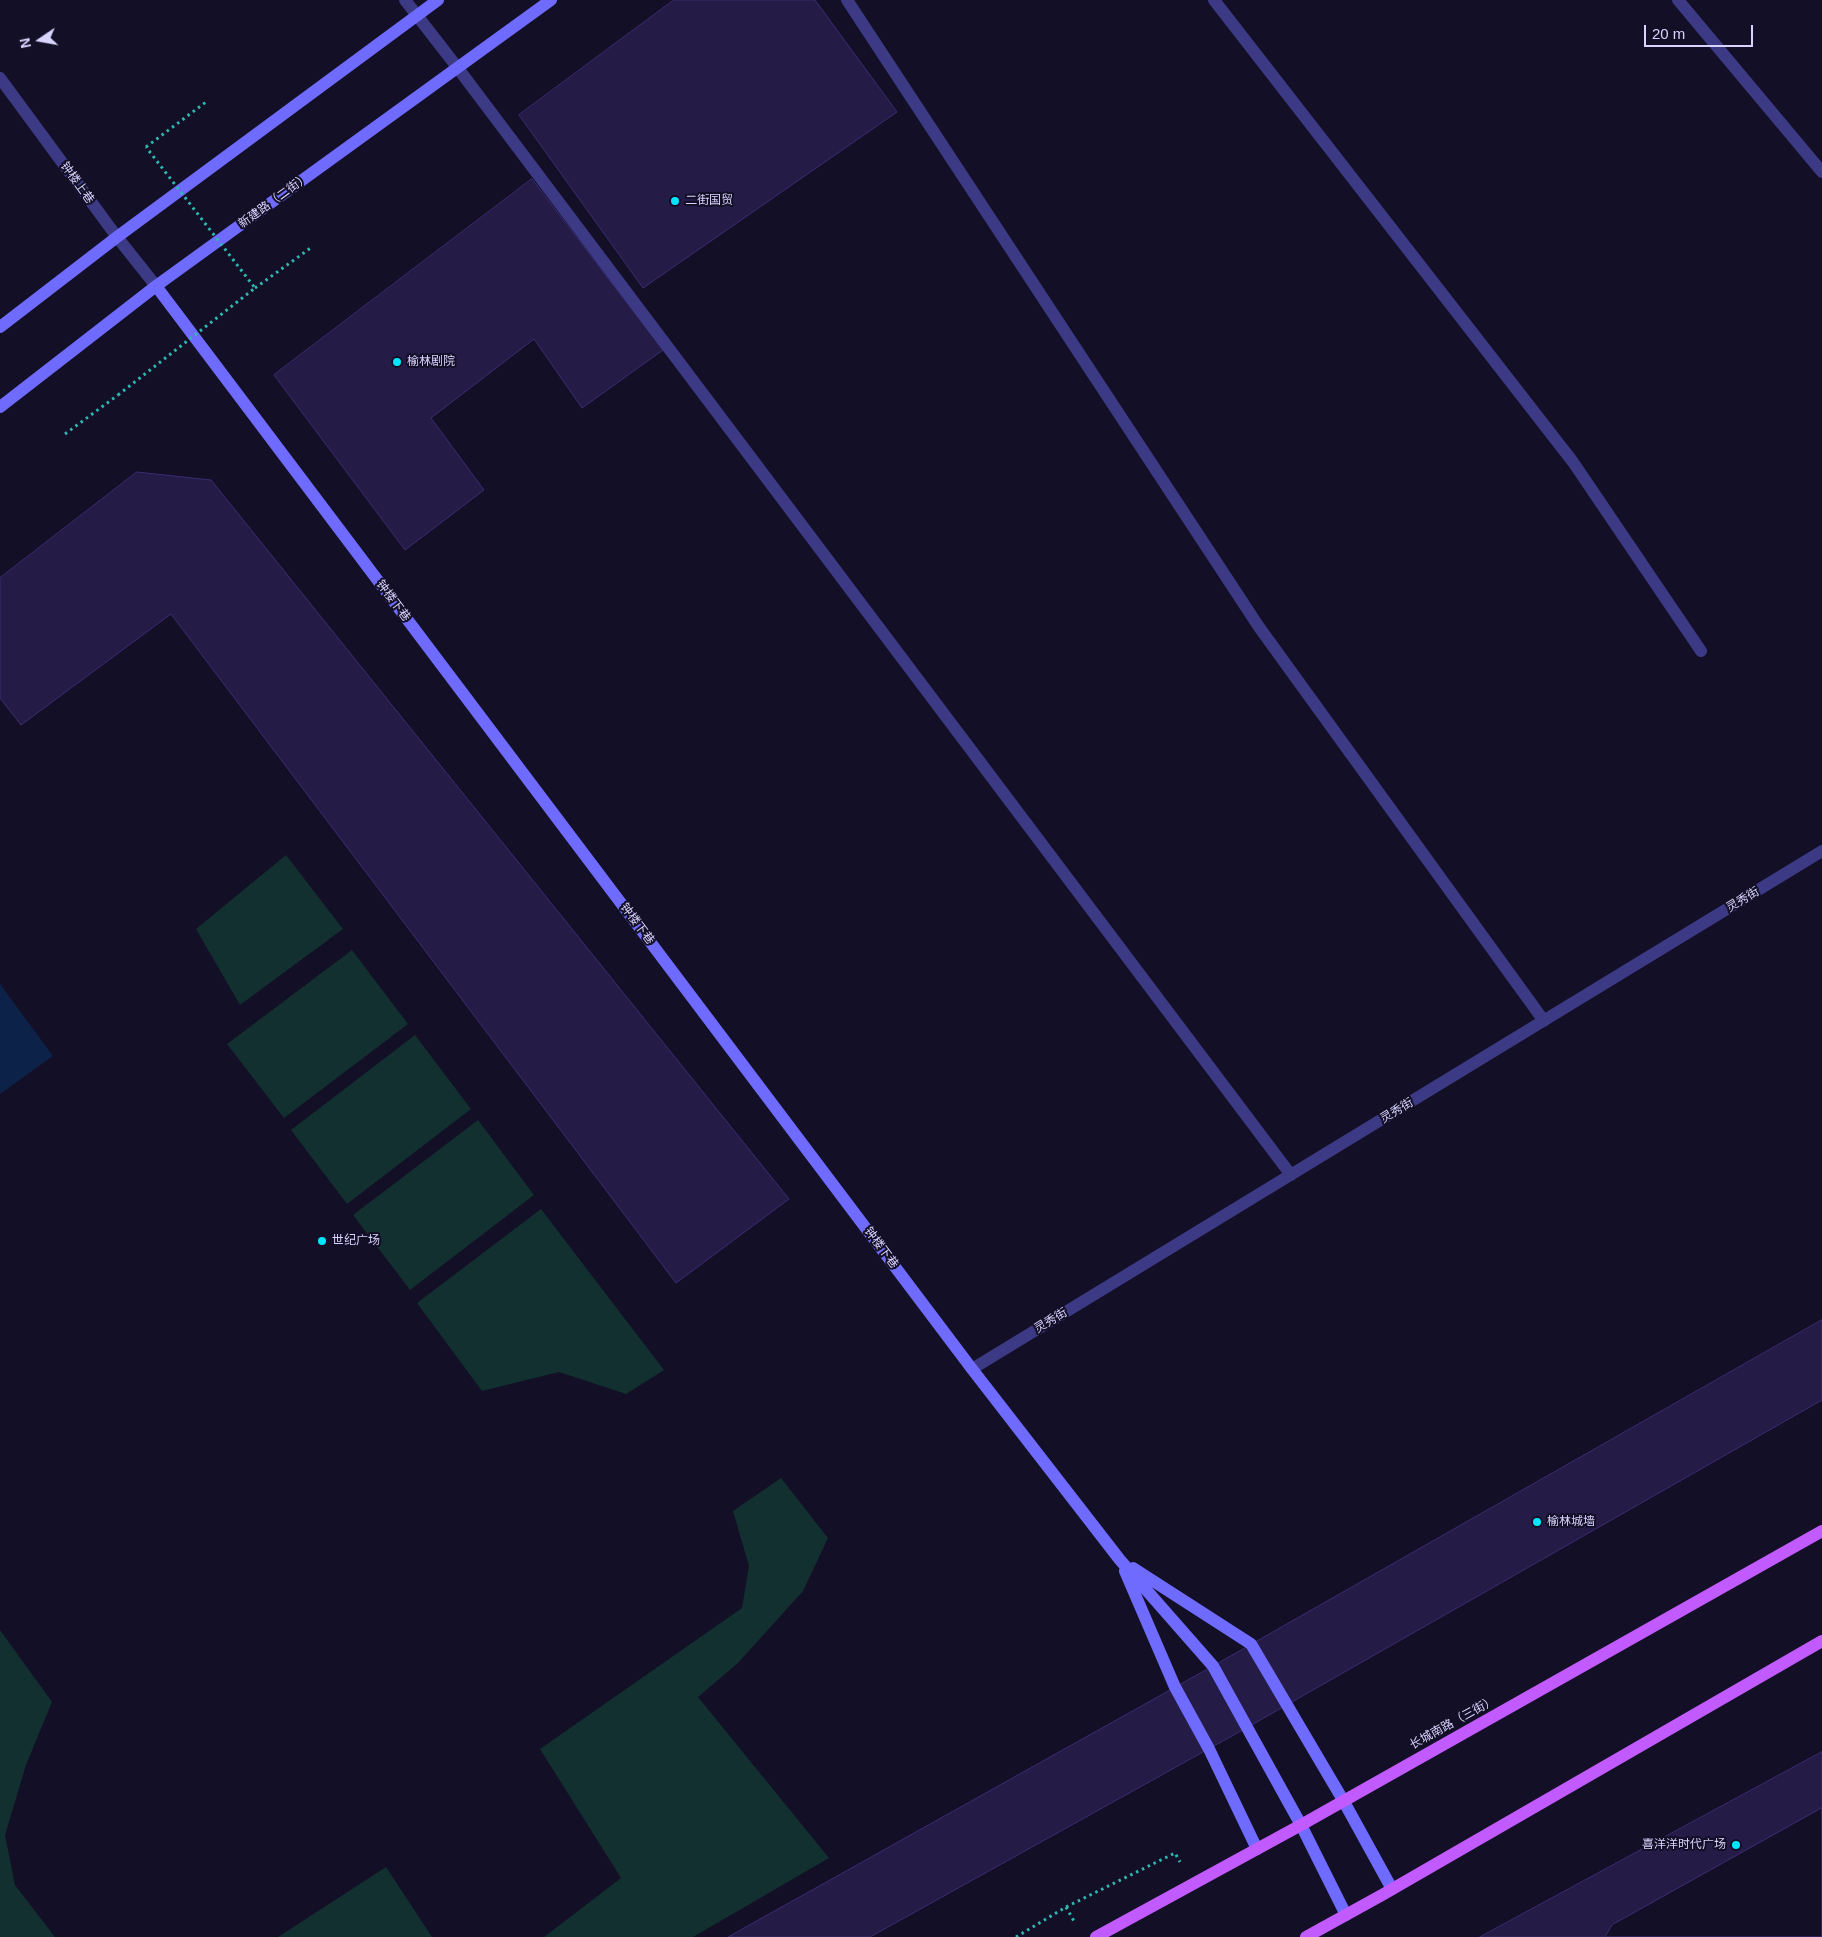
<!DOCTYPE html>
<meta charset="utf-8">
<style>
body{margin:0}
#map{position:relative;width:1822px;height:1937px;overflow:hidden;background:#130f26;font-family:Helvetica,sans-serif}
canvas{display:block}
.north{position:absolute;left:15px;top:15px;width:50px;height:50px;-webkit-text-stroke:4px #130f26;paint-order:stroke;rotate:258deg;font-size:14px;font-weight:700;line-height:20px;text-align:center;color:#d9d4ff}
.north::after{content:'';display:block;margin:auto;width:18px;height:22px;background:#d9d4ff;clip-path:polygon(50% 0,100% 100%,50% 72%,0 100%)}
.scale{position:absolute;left:1644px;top:25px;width:109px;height:22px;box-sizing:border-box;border:2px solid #d9d4ff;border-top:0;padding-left:6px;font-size:15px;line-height:18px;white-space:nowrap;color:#d9d4ff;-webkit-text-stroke:4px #130f26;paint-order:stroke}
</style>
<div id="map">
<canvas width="1822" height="1937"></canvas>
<div class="north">N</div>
<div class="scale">20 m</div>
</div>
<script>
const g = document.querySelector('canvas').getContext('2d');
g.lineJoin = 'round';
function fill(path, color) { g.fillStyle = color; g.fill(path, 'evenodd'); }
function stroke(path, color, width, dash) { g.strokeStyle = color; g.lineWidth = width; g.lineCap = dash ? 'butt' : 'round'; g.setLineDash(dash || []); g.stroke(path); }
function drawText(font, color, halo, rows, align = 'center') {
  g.font = font + ' Helvetica,"Noto Sans SC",sans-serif'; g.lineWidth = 4; g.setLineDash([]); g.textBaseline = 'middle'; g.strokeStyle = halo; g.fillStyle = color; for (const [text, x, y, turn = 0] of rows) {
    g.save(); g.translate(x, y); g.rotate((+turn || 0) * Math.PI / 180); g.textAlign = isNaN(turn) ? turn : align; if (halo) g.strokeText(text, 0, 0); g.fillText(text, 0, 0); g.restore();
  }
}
const green = new Path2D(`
 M286,855L343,929L240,1005L196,929Z
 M352,950L408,1024L284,1118L227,1044Z
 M415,1035L471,1109L347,1204L291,1130Z
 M478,1120L534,1195L410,1290L353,1215Z
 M541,1209L664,1370L626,1394L559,1372L482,1391L417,1303Z
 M781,1478L828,1538L803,1591L738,1663L698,1697L829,1858L693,1937H544L621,1878L540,1749L742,1608L749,1566L733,1511Z
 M0,1630L52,1702L26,1765L5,1835L15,1885L55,1937H0Z
 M386,1867L432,1937H278Z`);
const water = new Path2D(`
 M0,984L53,1056L0,1094Z`);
const building = new Path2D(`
 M674,0H815L897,112L643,288L519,115Z
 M532,179L663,350L582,408L534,339L431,418L484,490L405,550L274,375Z
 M137,472L211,480L789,1199L676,1283L171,614L21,725L0,698V578Z
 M1822,1320V1400L1248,1727L870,1937H728L1213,1666Z
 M1822,1752V1937H1480Z
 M1822,1808V1937H1605L1612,1925Z`);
const path = new Path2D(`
 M146,147L206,102
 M255,288L312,247
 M65,434L118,395
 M1066,1907L1075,1923
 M1016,1937L1066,1907L1175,1853L1180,1862`);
const street = new Path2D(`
 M405,0L457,67L1291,1175
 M847,0L1259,627L1544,1021
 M1214,0L1573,462L1701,651
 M1678,0L1822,172
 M0,78L117,237L156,286
 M972,1369L1822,851`);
const secondary = new Path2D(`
 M156,286L972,1369L1120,1560L1213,1666L1301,1825L1346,1915
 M0,327L117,237L438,0
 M0,407L156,286L551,0
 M1133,1568L1251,1644L1343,1800L1392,1889
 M1125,1571L1175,1687L1209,1749L1257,1849`);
const primary = new Path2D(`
 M1096,1937L1301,1825L1822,1531
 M1306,1937L1382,1895L1822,1641`);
const pathBridge = new Path2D(`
 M118,395L255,288L146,147`);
const markers = [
 [675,201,5,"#00e5ff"],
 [397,362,5,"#00e5ff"],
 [322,1241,5,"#00e5ff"],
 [1537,1522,5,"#00e5ff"],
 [1736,1845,5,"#00e5ff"]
];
const streetNames = [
 ["钟楼上巷",77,183,54],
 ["新建路（二街）",274,201,-36],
 ["钟楼下巷",393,601,53],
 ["灵秀街",1743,900,-31],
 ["钟楼下巷",637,924,53],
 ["灵秀街",1397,1111,-31],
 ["钟楼下巷",881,1248,53],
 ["灵秀街",1051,1321,-31],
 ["长城南路（三街）",1453,1723,-29]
];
const poiNames = [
 ["二街国贸",685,201],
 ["榆林剧院",407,362],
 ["世纪广场",332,1241],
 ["榆林城墙",1547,1522],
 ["喜洋洋时代广场",1726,1845,"right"]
];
fill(green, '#12302f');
fill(water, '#0c2248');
fill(building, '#241b47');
stroke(building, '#3b2d73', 1);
stroke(path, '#2fb8b0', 3, [2.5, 4]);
stroke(street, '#3d3a85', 12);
stroke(secondary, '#6f6bff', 12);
stroke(primary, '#c25bff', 12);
stroke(pathBridge, '#2fb8b0', 3, [2.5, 4]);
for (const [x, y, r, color] of markers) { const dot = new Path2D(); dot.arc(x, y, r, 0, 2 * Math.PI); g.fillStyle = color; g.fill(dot); stroke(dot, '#130f26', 2); }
drawText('12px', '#d9d4ff', '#130f26', streetNames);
drawText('12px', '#d9d4ff', '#130f26', poiNames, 'left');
</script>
